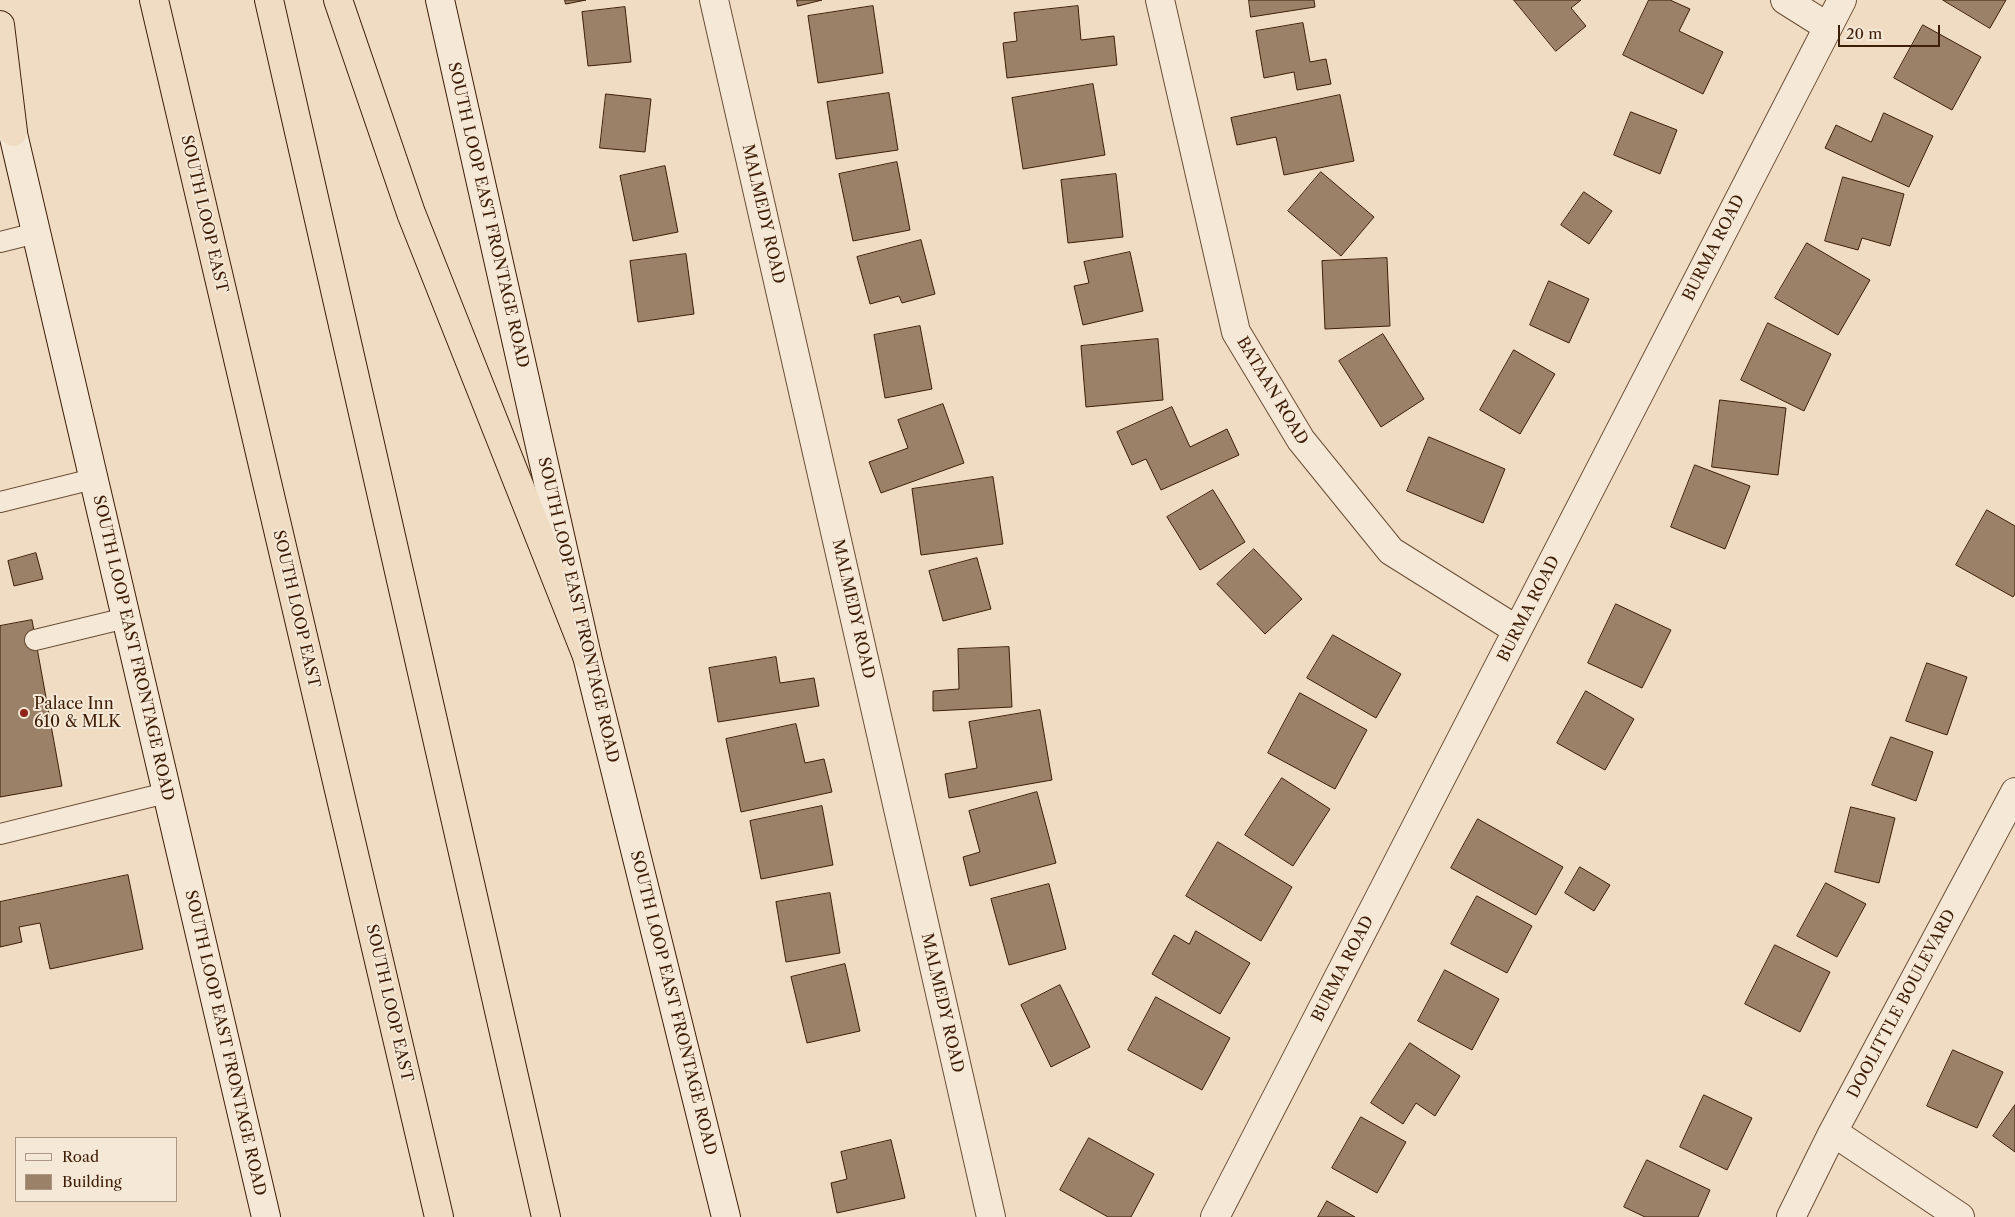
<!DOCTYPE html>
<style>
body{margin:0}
#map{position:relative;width:2015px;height:1217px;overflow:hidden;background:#efdcc2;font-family:"Libre Caslon Text",serif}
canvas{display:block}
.legend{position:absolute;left:15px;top:1137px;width:162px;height:65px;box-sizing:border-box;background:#f5e8d7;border:1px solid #ac9784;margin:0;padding:6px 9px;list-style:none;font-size:15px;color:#3e1e07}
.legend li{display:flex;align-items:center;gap:10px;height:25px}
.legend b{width:25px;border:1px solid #ac9784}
.scale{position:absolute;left:1838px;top:25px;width:102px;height:22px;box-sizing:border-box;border:2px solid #3e1e07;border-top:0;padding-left:6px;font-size:15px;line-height:18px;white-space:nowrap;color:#3e1e07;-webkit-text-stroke:4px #f5e8d7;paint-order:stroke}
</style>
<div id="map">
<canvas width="2015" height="1217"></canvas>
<ul class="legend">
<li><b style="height:6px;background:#f5e8d7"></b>Road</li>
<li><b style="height:14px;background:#9a8168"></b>Building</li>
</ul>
<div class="scale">20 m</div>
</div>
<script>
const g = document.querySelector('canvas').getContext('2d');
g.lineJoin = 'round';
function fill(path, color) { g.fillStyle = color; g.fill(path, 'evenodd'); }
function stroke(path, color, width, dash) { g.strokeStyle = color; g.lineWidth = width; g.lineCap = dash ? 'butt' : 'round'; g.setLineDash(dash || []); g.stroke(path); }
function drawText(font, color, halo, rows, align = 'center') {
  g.font = font + ' "Libre Caslon Text",serif'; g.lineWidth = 4; g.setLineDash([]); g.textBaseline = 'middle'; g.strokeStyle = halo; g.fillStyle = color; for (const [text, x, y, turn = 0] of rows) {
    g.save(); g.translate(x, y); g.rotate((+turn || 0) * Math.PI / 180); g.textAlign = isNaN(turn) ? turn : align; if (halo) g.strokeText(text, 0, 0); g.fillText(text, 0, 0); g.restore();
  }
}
const building = new Path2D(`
 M565,0H586L566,4Z
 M797,0H822L798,6Z
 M1249,0H1314L1315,7L1251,17Z
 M1514,0H1581L1571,8L1586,26L1556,51Z
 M1649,0H1670L1690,9L1679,31L1723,52L1703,94L1623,55Z
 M1943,0H2006L1990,28Z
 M873,6L883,73L818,83L808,16Z
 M1078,6L1081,40L1114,36L1117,65L1007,78L1003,43L1017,41L1014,13Z
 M625,7L631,62L588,66L582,12Z
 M1303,23L1310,62L1326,59L1331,84L1297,90L1294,72L1264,78L1256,31Z
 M1923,25L1981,57L1952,110L1894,78Z
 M1093,84L1105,155L1023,169L1012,98Z
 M889,93L898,150L836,159L827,102Z
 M606,94L651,99L645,152L600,148Z
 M1340,95L1354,161L1284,175L1276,137L1237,145L1231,118Z
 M1631,112L1677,130L1660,174L1614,155Z
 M1884,113L1933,136L1909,187L1825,148L1836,125L1871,142Z
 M897,162L910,230L853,241L839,174Z
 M665,166L678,232L633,241L620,176Z
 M1321,172L1374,217L1341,256L1288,211Z
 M1116,174L1123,237L1068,243L1061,180Z
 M1843,177L1904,194L1890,246L1862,238L1858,250L1825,241Z
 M1584,192L1612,211L1589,244L1561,225Z
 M921,240L935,294L902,303L899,296L870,304L857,257Z
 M1807,243L1870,280L1838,335L1775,298Z
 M1130,252L1143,311L1083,325L1074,286L1089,283L1084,262Z
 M686,254L694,314L638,322L630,261Z
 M1387,258L1390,326L1325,329L1322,261Z
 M1549,281L1589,299L1569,343L1530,325Z
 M1768,323L1831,354L1804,411L1741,380Z
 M920,326L932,389L885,398L874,335Z
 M1383,334L1424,399L1381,427L1339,361Z
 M1158,339L1163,400L1086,407L1081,346Z
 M1514,350L1555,374L1520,434L1480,410Z
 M1720,400L1786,408L1778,475L1712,467Z
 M943,404L964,463L881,493L869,462L908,448L898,420Z
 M1172,407L1190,447L1227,429L1239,455L1161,490L1146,459L1132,465L1117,432Z
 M1429,437L1505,469L1483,523L1407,491Z
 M1695,465L1750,486L1725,549L1671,527Z
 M993,477L1003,544L921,555L912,489Z
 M1213,490L1245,542L1200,570L1167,517Z
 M1987,510L2015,526V594L2013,597L1956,565Z
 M1254,549L1302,599L1265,634L1217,584Z
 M36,553L43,579L14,586L8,561Z
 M977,558L991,609L943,621L929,571Z
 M1616,604L1671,630L1642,688L1588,663Z
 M32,620L62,786L0,797V626Z
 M1333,635L1401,674L1376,718L1307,678Z
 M1009,647L1012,707L933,711V691L959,689L958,649Z
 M776,657L780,683L814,678L819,706L718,722L709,668Z
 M1927,663L1967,677L1947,735L1906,721Z
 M1586,691L1634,719L1605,770L1557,743Z
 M1300,693L1367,730L1335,789L1268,753Z
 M1040,710L1052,780L949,798L945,774L977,768L969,722Z
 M796,724L805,763L824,759L832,792L741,812L726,739Z
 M1891,737L1933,752L1916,801L1872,785Z
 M1282,778L1330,809L1293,866L1245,835Z
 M1037,792L1056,863L970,886L963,857L980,852L969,811Z
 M822,806L833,865L761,879L750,821Z
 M1851,807L1895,818L1879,883L1835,872Z
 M1478,819L1563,867L1536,915L1451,868Z
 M1218,842L1292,887L1261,941L1186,896Z
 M1580,867L1610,885L1594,911L1565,893Z
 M128,875L143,949L50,969L40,923L19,927L22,942L0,947V902Z
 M1826,883L1866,904L1837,957L1797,936Z
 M1049,884L1066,949L1009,965L991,899Z
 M830,893L840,953L786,962L776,902Z
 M1477,896L1532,926L1507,973L1451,944Z
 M1196,931L1250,963L1220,1014L1152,974L1174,935L1189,944Z
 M1775,945L1830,972L1800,1032L1745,1004Z
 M845,964L860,1031L807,1043L791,977Z
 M1445,970L1499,999L1472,1050L1418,1021Z
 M1060,985L1090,1047L1051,1067L1021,1005Z
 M1156,997L1230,1038L1202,1090L1128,1050Z
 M1410,1043L1460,1076L1435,1116L1416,1103L1403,1124L1371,1103Z
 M1953,1050L2003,1072L1977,1128L1927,1106Z
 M1704,1095L1752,1118L1727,1170L1680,1147Z
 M2015,1105V1152L1993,1136Z
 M1361,1117L1406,1142L1377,1193L1332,1168Z
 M1089,1138L1154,1174L1131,1217H1108L1060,1190Z
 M891,1140L905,1198L837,1213L831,1183L847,1179L841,1152Z
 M1647,1160L1710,1190L1698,1217H1645L1624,1207Z
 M1327,1201L1355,1217H1318Z`);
const lane = new Path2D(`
 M0,242L36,233
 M0,502L93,479
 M35,640L126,618
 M0,834L166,793`);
const street = new Path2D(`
 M714,0L991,1217
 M1160,0L1236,332L1301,440L1391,551L1517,630
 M1785,0L1828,27
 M1833,1132L1960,1217
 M1215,1217L1842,0
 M1791,1217L1833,1132L2015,792`);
const secondary = new Path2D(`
 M440,0L587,656L726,1217
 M7,108L266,1217`);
const highway = new Path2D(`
 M154,0L439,1217
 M269,0L546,1217
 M338,0L411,213L587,656
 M0,25L13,132`);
const markers = [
 [24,713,5,"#8f2418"]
];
const streetNames = [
 ["SOUTH LOOP EAST",204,214,77],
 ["MALMEDY ROAD",763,214,77],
 ["SOUTH LOOP EAST FRONTAGE ROAD",488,215,77],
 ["BURMA ROAD",1714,248,-63],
 ["BATAAN ROAD",1272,391,59],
 ["SOUTH LOOP EAST",296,609,77],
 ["MALMEDY ROAD",853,609,77],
 ["BURMA ROAD",1529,609,-63],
 ["SOUTH LOOP EAST FRONTAGE ROAD",578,610,77],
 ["SOUTH LOOP EAST FRONTAGE ROAD",133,648,77],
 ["BURMA ROAD",1343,969,-63],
 ["SOUTH LOOP EAST",389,1003,77],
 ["SOUTH LOOP EAST FRONTAGE ROAD",673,1003,76],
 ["MALMEDY ROAD",942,1003,77],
 ["DOOLITTLE BOULEVARD",1902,1004,-62],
 ["SOUTH LOOP EAST FRONTAGE ROAD",225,1043,77]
];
const poiNames = [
 ["Palace Inn",34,704],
 ["610 & MLK",34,722]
];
fill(building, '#9a8168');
stroke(building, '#3e1e07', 1);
stroke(lane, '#6a4e36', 22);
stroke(street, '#6a4e36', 30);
stroke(secondary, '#3e1e07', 30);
stroke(highway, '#3e1e07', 30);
stroke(lane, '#f5e8d7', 20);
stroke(street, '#f5e8d7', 28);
stroke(secondary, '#f5e8d7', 28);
stroke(highway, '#efdcc2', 28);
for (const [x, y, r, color] of markers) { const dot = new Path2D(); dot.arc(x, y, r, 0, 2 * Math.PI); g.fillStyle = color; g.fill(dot); stroke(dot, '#f5e8d7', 2); }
drawText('16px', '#3e1e07', '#f5e8d7', streetNames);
drawText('16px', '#3e1e07', '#f5e8d7', poiNames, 'left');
</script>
